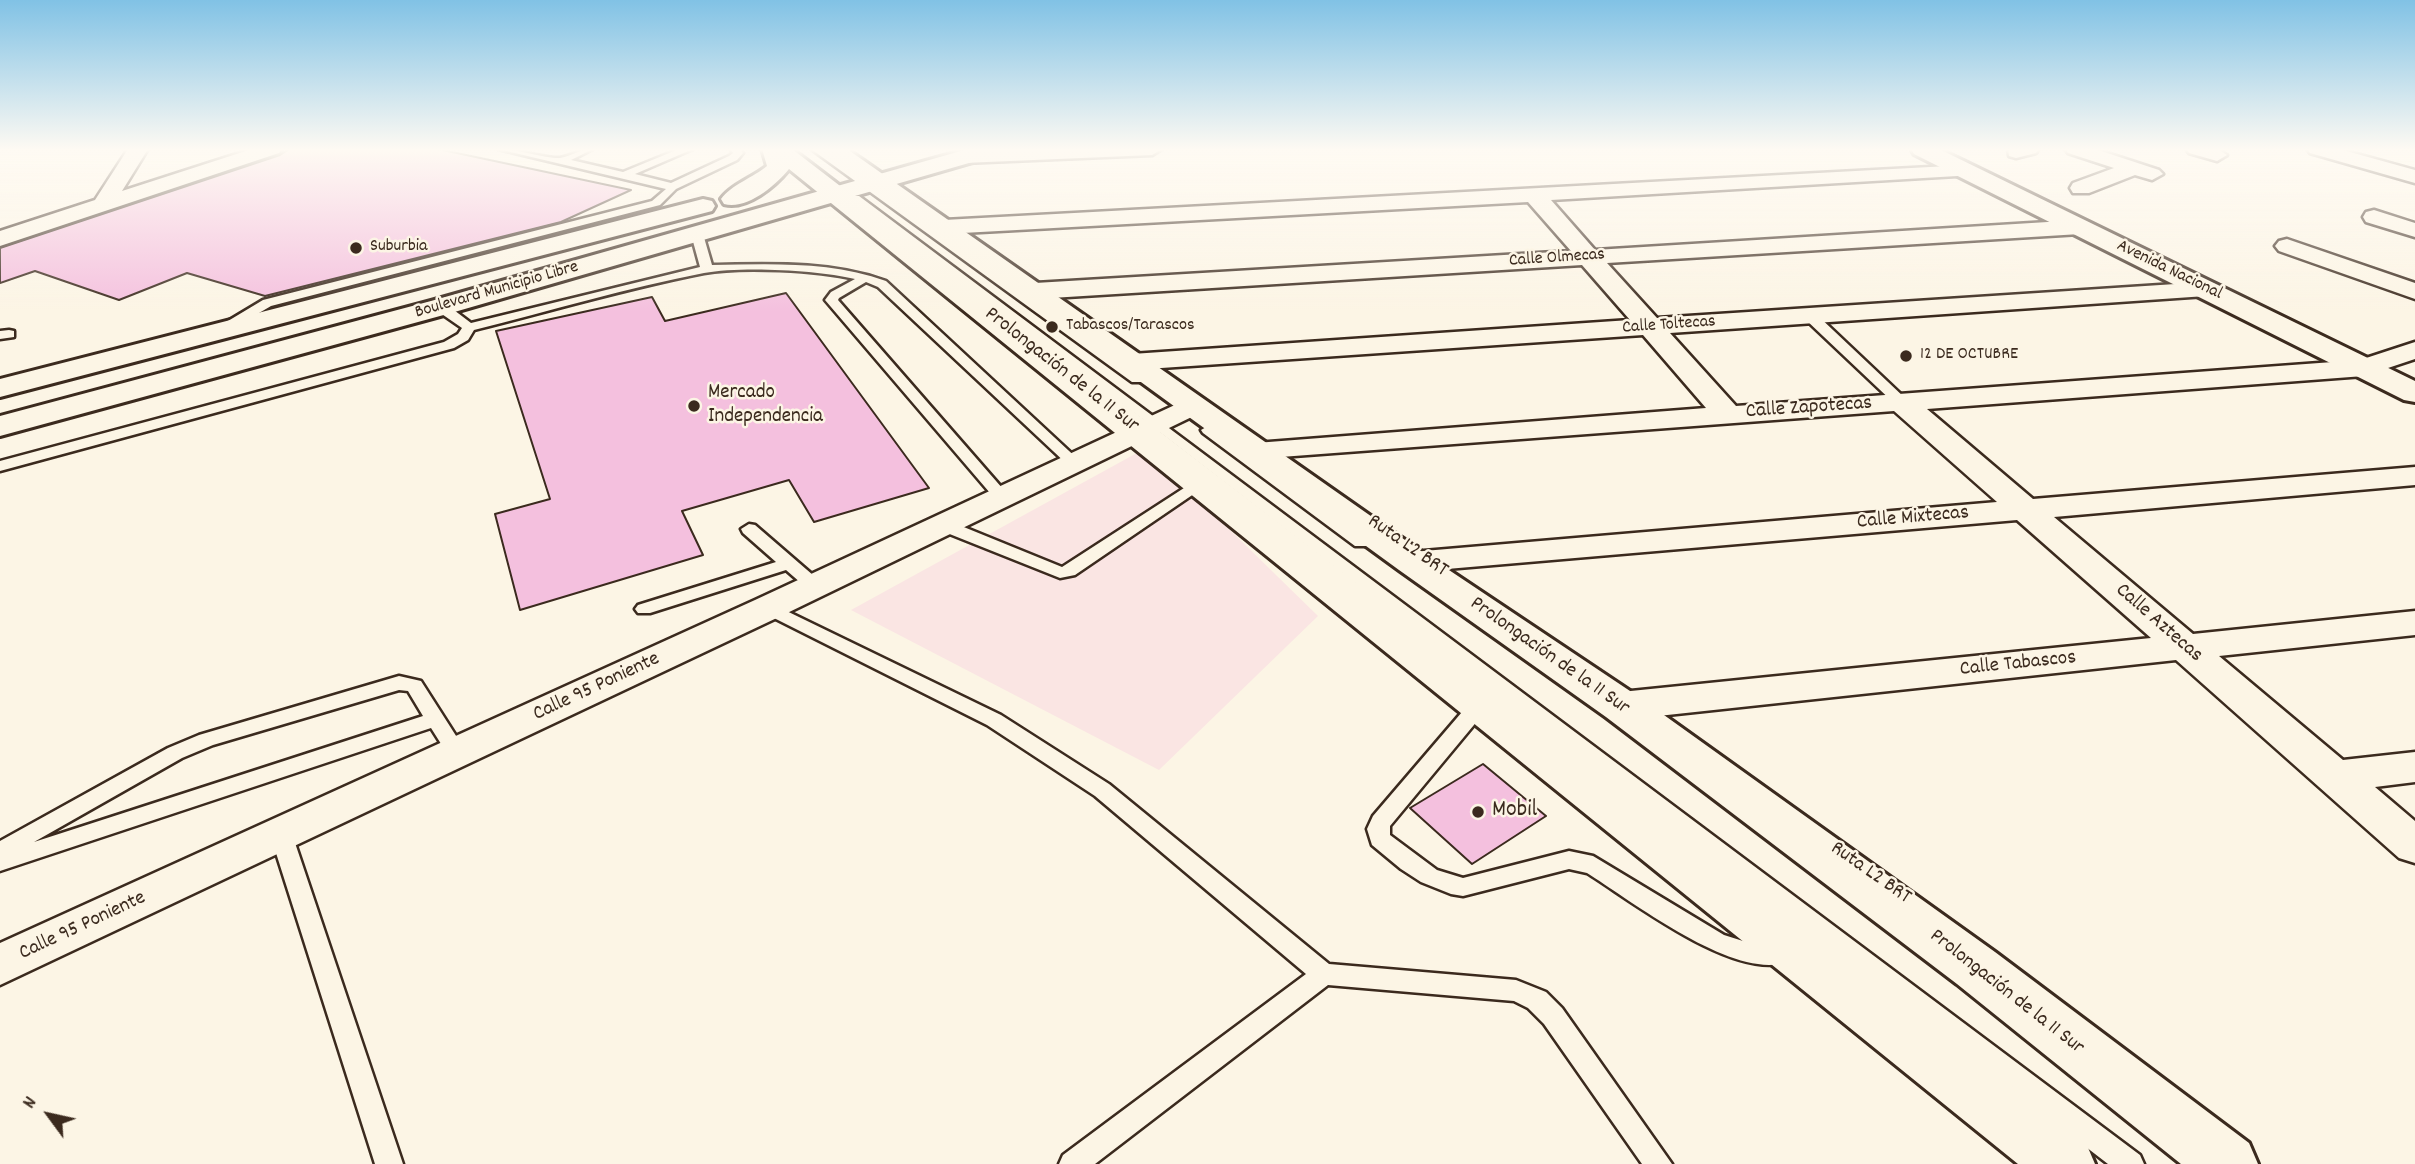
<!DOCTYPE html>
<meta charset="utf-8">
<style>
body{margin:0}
#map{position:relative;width:2415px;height:1164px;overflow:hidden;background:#fcf5e5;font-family:Dekko,sans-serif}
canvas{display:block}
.north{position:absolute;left:14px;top:1080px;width:70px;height:70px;-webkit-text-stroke:5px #fcf5e5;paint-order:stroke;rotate:303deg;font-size:19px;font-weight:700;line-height:28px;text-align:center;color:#3b2a1e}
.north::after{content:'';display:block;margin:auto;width:24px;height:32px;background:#3b2a1e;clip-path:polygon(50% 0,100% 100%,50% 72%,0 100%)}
</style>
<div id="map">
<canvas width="2415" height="1164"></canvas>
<div class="north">N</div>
</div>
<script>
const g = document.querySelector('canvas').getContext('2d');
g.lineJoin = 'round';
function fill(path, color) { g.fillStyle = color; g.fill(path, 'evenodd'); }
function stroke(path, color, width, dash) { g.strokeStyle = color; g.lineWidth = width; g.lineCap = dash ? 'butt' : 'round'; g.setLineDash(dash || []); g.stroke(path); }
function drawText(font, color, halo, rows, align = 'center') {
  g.font = font + ' Dekko,sans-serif'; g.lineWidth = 5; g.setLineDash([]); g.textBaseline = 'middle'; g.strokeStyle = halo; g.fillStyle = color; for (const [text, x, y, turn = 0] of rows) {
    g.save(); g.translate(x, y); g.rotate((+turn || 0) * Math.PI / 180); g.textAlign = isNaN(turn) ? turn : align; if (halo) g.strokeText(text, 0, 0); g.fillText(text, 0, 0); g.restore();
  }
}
const built = new Path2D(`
 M1146,448L1318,616L1159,770L851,610Z`);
const building = new Path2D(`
 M289,149H438L631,190L561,222L265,296L187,273L119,300L35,271L0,283V248L280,155Z
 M786,293L929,488L814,522L789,480L682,511L703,555L520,610L495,514L550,499L496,331L652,297L665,321Z
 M1483,764L1546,816L1472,864L1410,808Z`);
const service = new Path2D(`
 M498,149C516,149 549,159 560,158C572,156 580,149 593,149L571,160L623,172L679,149H693L635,174L671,183L729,156L733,153L730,149H740L743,153L737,160L676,189L660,205L271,306L225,333L220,334L213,330L263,300L652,201L666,189Z
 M811,149H823L1142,376V382H1132Z
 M851,196H859L2140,1155L2144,1164H2108L1153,427L851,200Z
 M697,231L703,234L712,265C771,264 831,261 886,281L1082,463L1074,468L1069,466L878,287L866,282L839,298L838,300L1010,497L1008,500H996L825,300L831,292L855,279C817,270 742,266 704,273C627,288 550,311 474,330L468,340L454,348L0,471V461L444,342L458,334L462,328L436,310V304H446L471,323L700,267L691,234Z
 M1810,312L1815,313L1906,399V405H1896L1805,319V313Z
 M9,330L14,331V337L0,339V331Z
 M1208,426L1367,538L1369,542L1367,546H1355L1203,433L1201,430Z
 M1201,477L1209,482L1207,485L1075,575L1060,578L937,529L935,525L943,520L949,521L1062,567Z
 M749,524L755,525L821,582L824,586L821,590H809L786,570L650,613H638L635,609L638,605L776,562L743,533L741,529Z
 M768,602L1001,715L1109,784L1329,964L1516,980L1546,992L1562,1008L1672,1164H1642L1544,1024L1528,1008L1514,1001L1328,985L1095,1164H1059L1063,1155L1306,974L1095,796L987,725L762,612L759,608Z
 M399,676L421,681L467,753L464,758H450L431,728L0,871V841L168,748L199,735ZM399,690L408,691L423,716L34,842L182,758L213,745Z
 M1481,696L1488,698L1491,703L1488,708L1390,826V835L1437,870L1463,878L1569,851L1593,856L1724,935L1743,941L1787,948L1791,955L1787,962C1734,981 1632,901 1587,873L1569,869L1463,896L1451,894L1421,882L1401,869L1372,845L1367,829L1373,816L1474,698Z
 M281,826L289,828L292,834L403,1164H375L270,834L273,828Z`);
const minor = new Path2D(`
 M128,149H148L122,191L252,149H282L279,153L0,246V231L95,200Z
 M1008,149H1162L1152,155L963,163L953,157L963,151Z
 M2008,149H2039L2036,153L2016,158L2009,156Z
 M2065,149H2095L2159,170L2163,174L2152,180L2135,175L2089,193H2073L2070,188L2073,183L2114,168L2068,153Z
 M2186,149H2218L2227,155L2217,161L2189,153Z
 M2307,149H2339L2415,170V183L2310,153Z
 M1967,165L1977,171L1974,175L1551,200L1595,250L2080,220L2091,227L2080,234L1607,263L1657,318L2206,282L2215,284L2218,289L2215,294L2206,296L1670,333L1736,406L2360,360L2415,342V359L2364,376L1927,409L2033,499L2415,467V485L2054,517L2193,634L2415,611V635L2219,656L2343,760L2415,752V782L2375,787L2415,821V863L2399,858L2176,660L1621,720L1607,716L1601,706L1607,696L1621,692L2151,638L2017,520L1412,572L1400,569L1395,562L1400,555L1412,552L1997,502L1894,411L1254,459L1243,456L1239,450L1243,444L1706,408L1643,335L1132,370L1122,368L1118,362L1122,356L1132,354L1630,320L1582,265L1035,299L1026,296L1022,291L1026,286L1035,283L1571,251L1528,202L944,234L933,227L944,220Z
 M2374,210L2415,223V237L2366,222L2363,217L2366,212Z
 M2287,239L2415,283V299L2279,251L2275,246L2279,241Z
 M1192,397L1202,400L1206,406L1202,412L781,616L0,985V943L755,600Z`);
const secondary = new Path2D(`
 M968,149H1003L1000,154L451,313L0,436V416L431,301Z
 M1911,149H1939L2415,381V402L2404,400L1914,154Z
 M703,199L712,201L715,206L712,211L0,397V379Z`);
const primary = new Path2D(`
 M762,149H792L2086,1143L2095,1164H2018L789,169C775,186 747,210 724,204L721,199C731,185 754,177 767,166Z
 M821,149H847L1425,554L1636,695L1995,952L2249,1143L2258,1164H2181L1957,984L1606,717L1399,570Z`);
const markers = [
 [356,248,7,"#3b2a1e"],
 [1052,327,7,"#3b2a1e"],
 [1906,356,7,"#3b2a1e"],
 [694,406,7,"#3b2a1e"],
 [1478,812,7,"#3b2a1e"]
];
const farPoinames = [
 ["Suburbia",370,248],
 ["Tabascos/Tarascos",1066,327],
 ["12 DE OCTUBRE",1920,356]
];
const farStreetnames = [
 ["Calle Olmecas",1557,259,-4],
 ["Avenida Nacional",2169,271,26],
 ["Boulevard Municipio Libre",497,291,-16],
 ["Calle Toltecas",1669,326,-4]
];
const streetNames = [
 ["Prolongación de la 11 Sur",1061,371,38],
 ["Calle Zapotecas",1809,409,-4],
 ["Calle Mixtecas",1913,519,-5],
 ["Ruta L2 BRT",1407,547,35],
 ["Calle Aztecas",2158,624,41],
 ["Prolongación de la 11 Sur",1549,657,35],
 ["Calle Tabascos",2018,665,-6],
 ["Calle 95 Poniente",597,688,-25],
 ["Ruta L2 BRT",1870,874,35],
 ["Calle 95 Poniente",83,927,-25],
 ["Prolongación de la 11 Sur",2006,993,38]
];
const poiNames = [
 ["Mercado",708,394],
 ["Independencia",708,418]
];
const nearPoinames = [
 ["Mobil",1492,812]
];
fill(built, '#fae5e3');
fill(building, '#f4c0de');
stroke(building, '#3b2a1e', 2);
stroke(service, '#3b2a1e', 5);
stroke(minor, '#3b2a1e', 5);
stroke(secondary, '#3b2a1e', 6);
stroke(primary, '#3b2a1e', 6);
fill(service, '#fcf5e5');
fill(minor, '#fcf5e5');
fill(secondary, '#fcf5e5');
fill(primary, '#fcf5e5');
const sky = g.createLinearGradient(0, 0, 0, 312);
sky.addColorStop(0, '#81c2e5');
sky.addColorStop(0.48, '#fefaf3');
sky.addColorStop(1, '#fefaf300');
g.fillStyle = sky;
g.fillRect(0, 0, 2415, 312);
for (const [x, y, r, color] of markers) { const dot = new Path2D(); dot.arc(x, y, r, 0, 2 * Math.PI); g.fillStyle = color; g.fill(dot); stroke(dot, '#fcf5e5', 2.5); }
drawText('18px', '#3b2a1e', '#fcf5e5', farPoinames, 'left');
drawText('18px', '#3b2a1e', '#fcf5e5', farStreetnames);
drawText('21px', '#3b2a1e', '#fcf5e5', streetNames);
drawText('21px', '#3b2a1e', '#fcf5e5', poiNames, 'left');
drawText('24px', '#3b2a1e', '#fcf5e5', nearPoinames, 'left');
</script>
